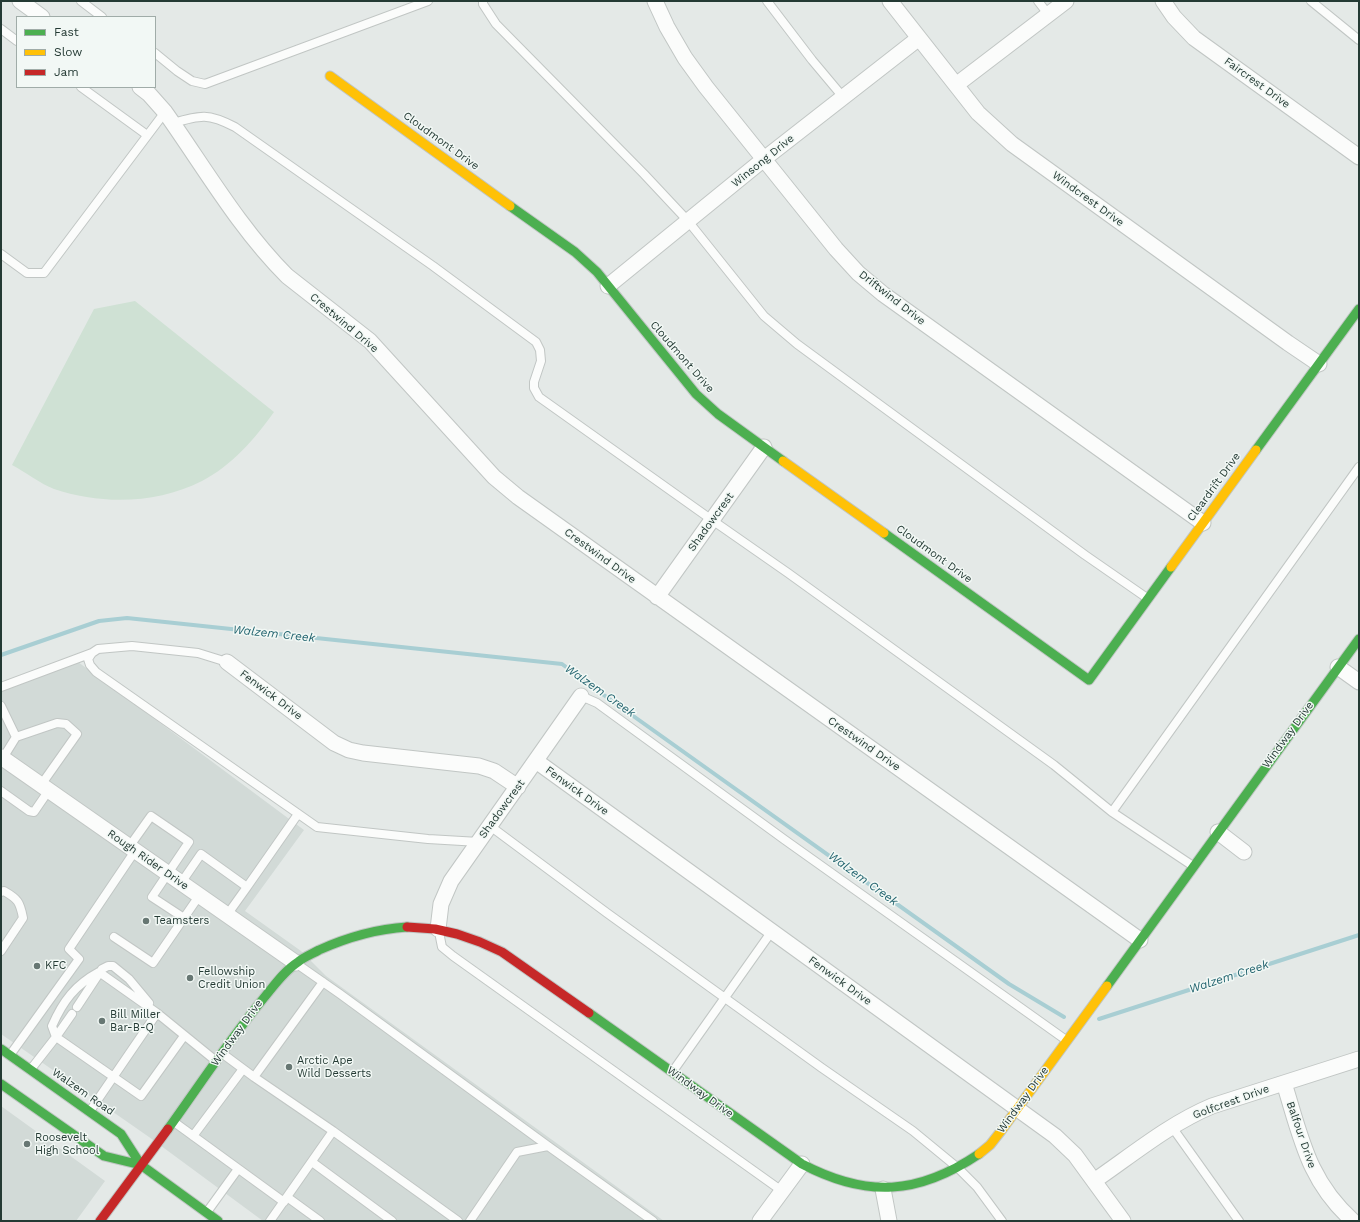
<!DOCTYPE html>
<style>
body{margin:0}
#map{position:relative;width:1360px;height:1222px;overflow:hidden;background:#e4e9e7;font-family:"Work Sans",sans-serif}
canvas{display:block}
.frame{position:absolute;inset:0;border:2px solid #243a34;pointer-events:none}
.legend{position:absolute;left:16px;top:16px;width:140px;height:72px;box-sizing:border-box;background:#f2f8f5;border:1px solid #a0aca8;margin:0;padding:5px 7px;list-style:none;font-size:12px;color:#243a34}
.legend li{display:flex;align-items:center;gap:8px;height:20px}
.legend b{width:20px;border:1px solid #a0aca8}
</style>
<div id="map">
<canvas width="1360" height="1222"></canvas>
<div class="frame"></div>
<ul class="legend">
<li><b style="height:5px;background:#4caf50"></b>Fast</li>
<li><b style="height:5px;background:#ffc107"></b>Slow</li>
<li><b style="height:5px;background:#c62828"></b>Jam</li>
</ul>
</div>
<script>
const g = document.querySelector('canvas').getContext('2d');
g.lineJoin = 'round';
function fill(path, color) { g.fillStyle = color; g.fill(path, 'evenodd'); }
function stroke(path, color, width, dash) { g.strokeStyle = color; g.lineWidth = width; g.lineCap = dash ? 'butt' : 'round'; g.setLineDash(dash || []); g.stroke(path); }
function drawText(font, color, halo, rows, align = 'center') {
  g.font = font + ' "Work Sans",sans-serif'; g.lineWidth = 3; g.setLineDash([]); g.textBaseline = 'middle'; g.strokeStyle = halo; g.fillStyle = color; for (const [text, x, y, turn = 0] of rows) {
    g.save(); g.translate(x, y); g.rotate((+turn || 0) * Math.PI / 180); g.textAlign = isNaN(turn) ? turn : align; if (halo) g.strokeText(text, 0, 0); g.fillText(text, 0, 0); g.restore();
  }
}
const built = new Path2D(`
 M74,659L304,830L245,911L301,951L326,976L664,1221H263L149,1137L1,1034V686Z
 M1,1106L105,1181L76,1221H1Z`);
const green = new Path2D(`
 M135,301L274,412C255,439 231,466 202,481C157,504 102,505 54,489C41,484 25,472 12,465L94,309Z`);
const stream = new Path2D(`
 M1,655L99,621L127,618L562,664L601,693L1009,984L1064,1017
 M1099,1019L1359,935`);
const lane = new Path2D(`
 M81,1L102,17
 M483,1V4L496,24L644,174L688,221L764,316L797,344L876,402L1085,555L1147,598
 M767,1L812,60L843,97
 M1038,1L1048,14
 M1311,1L1359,40
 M1,29L17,41
 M155,53L177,71L192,81L205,84L428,1
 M81,87L147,135
 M173,123C201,115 208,113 235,127L433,266L536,342L540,350L541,361L534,382V388L539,397L712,520L788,573L1054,765L1112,812L1193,866
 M1,254L27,273H44L165,112
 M227,662L198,653L132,646L98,649L92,653L88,659L90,665L96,672L317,827L428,839L479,842
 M1,687L92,653
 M581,696L597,703L785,840L1066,1040
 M1,706L16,737
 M3,758L16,737L57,723L66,724L77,734L41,785
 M1,791L29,811L34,812L49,790
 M1112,812L1359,467
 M490,826L607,913L822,1068L913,1131L958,1168L977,1187L1002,1221
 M129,847L151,816L189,842L152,897L184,918
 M181,883L201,854L247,887L227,915
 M247,887L298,814
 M1,892L4,891C18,899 20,902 23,918L1,951
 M439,932L442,947L453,956L782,1191
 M114,937L153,963L199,896
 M297,964L340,994L548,1146
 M77,1007L102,969L108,966H113L129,979L149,1003
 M56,1037L52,1026C63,1001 75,985 99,972L157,1013L216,1061
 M56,1037L72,1014
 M223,1054L254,1077L323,982
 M10,1055L79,959L69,949L135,851
 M31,1069L56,1037L141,1096L184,1036
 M673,1071L772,931
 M254,1077L333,1131L270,1221
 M90,1111L157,1013
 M174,1122L284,1202
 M1172,1127L1239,1221
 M333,1131L458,1221
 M193,1136L243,1069
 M312,1162L392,1221
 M287,1197L320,1221
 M207,1212L238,1169
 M470,1221L517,1152L548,1146L653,1221`);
const street = new Path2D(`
 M20,1L42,17
 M655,1L667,27L685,58L706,87L836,249L858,273L883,294L1203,523
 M890,1L978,113L1012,144L1288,343L1319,364
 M1163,1L1174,17L1194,38L1359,157
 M956,85L1066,1
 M140,87L149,94L165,112C204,167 239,228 287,276L370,341L494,477L518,497L1140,940
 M608,286L764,159L919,38
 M657,597L764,447
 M227,662L334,743L349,750L363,753L479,766L494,771L518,787
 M1338,667L1359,682
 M1,757L296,963
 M536,761L1055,1136L1075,1155L1123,1221
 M1218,832L1244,852
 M438,929L441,904L451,881L581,696
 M1284,1083C1301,1137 1308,1181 1353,1221
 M1094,1181C1132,1155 1169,1124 1212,1106L1359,1059
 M883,1189L889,1221
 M760,1221L802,1164`);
const fast = new Path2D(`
 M510,206L575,252L597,272L696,394L718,414L783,461
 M1256,450L1359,309
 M884,533L1089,680L1171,567
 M1107,986L1359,639
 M589,1013L802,1164C867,1198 918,1195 979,1154
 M1,1049L121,1134L141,1165
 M1,1084L104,1156L141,1165L218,1221
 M168,1129C199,1086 229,1040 263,999C273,987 284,971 298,962C304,957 312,954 319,950C348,937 375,929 407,927`);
const slow = new Path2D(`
 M330,76L510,206
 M783,461L884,533
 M1171,567L1256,450
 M979,1154L990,1145L1001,1131L1107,986`);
const jam = new Path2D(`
 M407,927L435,929L457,934L480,942L502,952L589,1013
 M100,1221L168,1129`);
const markers = [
 [146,921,4,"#677773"],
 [37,966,4,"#677773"],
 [190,978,4,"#677773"],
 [102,1021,4,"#677773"],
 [289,1067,4,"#677773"],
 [27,1144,4,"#677773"]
];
const streetNames = [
 ["Faircrest Drive",1257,83,36],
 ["Cloudmont Drive",441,141,36],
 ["Winsong Drive",763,161,-39],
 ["Windcrest Drive",1088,199,36],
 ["Driftwind Drive",892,298,38],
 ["Crestwind Drive",344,323,40],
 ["Cloudmont Drive",682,357,49],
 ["Cleardrift Drive",1214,487,-54],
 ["Shadowcrest",711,522,-54],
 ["Cloudmont Drive",934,554,36],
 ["Crestwind Drive",600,556,36],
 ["Fenwick Drive",271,695,37],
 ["Windway Drive",1288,735,-54],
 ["Crestwind Drive",864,744,35],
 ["Fenwick Drive",577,791,36],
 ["Shadowcrest",502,809,-54],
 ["Rough Rider Drive",148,860,35],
 ["Fenwick Drive",840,981,36],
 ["Windway Drive",237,1033,-54],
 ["Walzem Road",83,1092,35],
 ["Windway Drive",700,1092,36],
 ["Windway Drive",1023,1100,-54],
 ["Golfcrest Drive",1231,1102,-20],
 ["Balfour Drive",1301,1135,71]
];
const poiNames = [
 ["Teamsters",154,921],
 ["KFC",45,966],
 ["Fellowship",198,972],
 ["Credit Union",198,985],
 ["Bill Miller",110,1015],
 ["Bar-B-Q",110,1028],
 ["Arctic Ape",297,1061],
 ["Wild Desserts",297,1074],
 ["Roosevelt",35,1138],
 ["High School",35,1151]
];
const waterNames = [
 ["Walzem Creek",274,634,6],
 ["Walzem Creek",600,691,35],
 ["Walzem Creek",863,879,36],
 ["Walzem Creek",1229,977,-18]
];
fill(built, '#d2dad7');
fill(green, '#cfe1d4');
stroke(stream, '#a8ced3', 4);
stroke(lane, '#c1c6c4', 10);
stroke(street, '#c1c6c4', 17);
stroke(fast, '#c0c6c4', 11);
stroke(slow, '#c0c6c4', 11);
stroke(jam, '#c0c6c4', 11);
stroke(lane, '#fbfcfb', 8);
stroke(street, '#fbfcfb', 15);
stroke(fast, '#4caf50', 9);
stroke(slow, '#ffc107', 9);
stroke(jam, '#c62828', 9);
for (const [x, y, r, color] of markers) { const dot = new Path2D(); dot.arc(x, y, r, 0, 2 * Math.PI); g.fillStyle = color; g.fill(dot); stroke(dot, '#f2f8f5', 1.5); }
drawText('11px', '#243a34', '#f2f8f5', streetNames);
drawText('11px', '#243a34', '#f2f8f5', poiNames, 'left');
drawText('italic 12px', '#246570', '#f2f8f5', waterNames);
</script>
